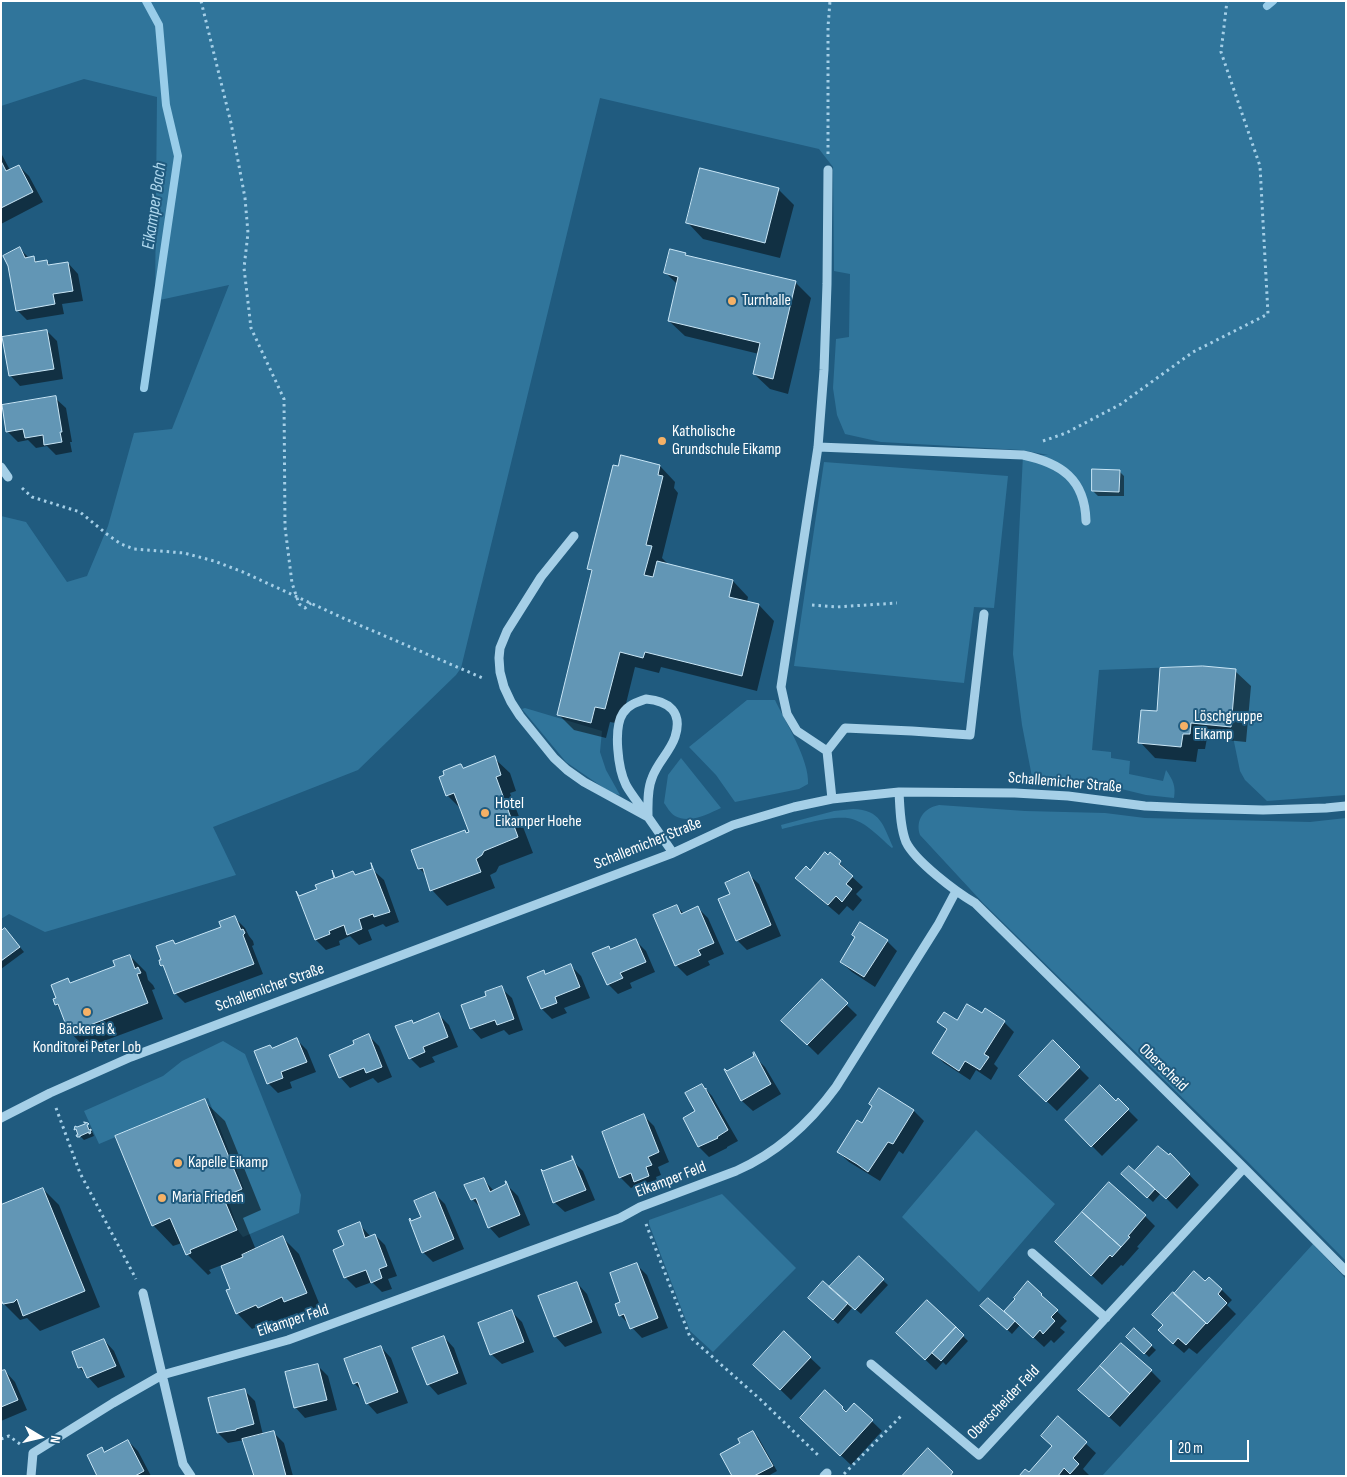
<!DOCTYPE html>
<meta charset="utf-8">
<style>
body{margin:0}
#map{position:relative;width:1347px;height:1477px;overflow:hidden;background:#205b7f;font-family:"Sofia Sans Condensed",sans-serif}
canvas{display:block}
.frame{position:absolute;inset:0;border:2px solid #fff;pointer-events:none}
.north{position:absolute;left:15px;top:1412px;width:50px;height:50px;-webkit-text-stroke:4px #205b7f;paint-order:stroke;rotate:99deg;font-size:14px;font-weight:700;line-height:20px;text-align:center;color:#fff}
.north::after{content:'';display:block;margin:auto;width:18px;height:22px;background:#fff;clip-path:polygon(50% 0,100% 100%,50% 72%,0 100%)}
.scale{position:absolute;left:1170px;top:1440px;width:79px;height:22px;box-sizing:border-box;border:2px solid #fff;border-top:0;padding-left:6px;font-size:15px;line-height:18px;white-space:nowrap;color:#fff;-webkit-text-stroke:4px #205b7f;paint-order:stroke}
</style>
<div id="map">
<canvas width="1347" height="1477"></canvas>
<div class="frame"></div>
<div class="north">N</div>
<div class="scale">20 m</div>
</div>
<script>
const g = document.querySelector('canvas').getContext('2d');
g.lineJoin = 'round';
function fill(path, color) { g.fillStyle = color; g.fill(path, 'evenodd'); }
function stroke(path, color, width, dash) { g.strokeStyle = color; g.lineWidth = width; g.lineCap = dash ? 'butt' : 'round'; g.setLineDash(dash || []); g.stroke(path); }
function drawText(font, color, halo, rows, align = 'center') {
  g.font = font + ' "Sofia Sans Condensed",sans-serif'; g.lineWidth = 4; g.setLineDash([]); g.textBaseline = 'middle'; g.strokeStyle = halo; g.fillStyle = color; for (const [text, x, y, turn = 0] of rows) {
    g.save(); g.translate(x, y); g.rotate((+turn || 0) * Math.PI / 180); g.textAlign = isNaN(turn) ? turn : align; if (halo) g.strokeText(text, 0, 0); g.fillText(text, 0, 0); g.restore();
  }
}
const green = new Path2D(`
 M1,1H1346V795L1267,801L1245,780L1240,771L1231,727L1203,666L1099,670L1092,750L1111,752V758L1130,761L1129,774L1163,781L1166,770C1173,780 1176,786 1174,798L1146,795L1105,785L1080,780L1032,777L1022,725L1013,654L1023,455H1048L1021,450L881,442L845,434L837,415L833,388L836,339L849,337L850,274L834,271L833,167L819,149L600,98L461,668L456,675L358,770L213,827L236,875L45,932L9,914L1,919V516L26,522L67,582L87,576L108,526L134,433L172,429L229,285L155,301L157,97L84,79L1,106Z
 M824,462L1008,476L994,608L974,607L964,683L794,666Z
 M747,700H775C785,721 810,761 808,784L799,789L735,802L716,775L689,747Z
 M525,708L602,731L600,752L606,770L620,795L611,793L566,762L522,709Z
 M681,758L721,808C708,814 689,824 675,816C670,813 667,807 664,803L668,775Z
 M939,805L1025,811L1105,813L1145,818L1310,822L1346,818V1261L1237,1151L983,903L920,835C915,820 924,808 939,805Z
 M853,809C881,810 883,825 893,847L892,848C880,838 869,825 855,820C839,813 800,825 782,829L781,825L834,811Z
 M223,1041L245,1054L301,1195L299,1213L243,1237L239,1232L226,1195L244,1189L208,1098L99,1144L84,1111L163,1076L182,1061Z
 M976,1130L1055,1204L979,1292L902,1217Z
 M722,1194L796,1268L713,1352L690,1331L649,1224V1220Z
 M1313,1244L1346,1279V1476H1102Z`);
const shadow = new Path2D(`
 M1,153L10,170L19,166L29,176L43,202L1,224Z
 M778,189L794,205L780,258L703,239L688,223Z
 M19,248L29,258H34L38,263L47,261L51,266L68,263L78,274L83,301L62,304L64,314L27,320L17,310Z
 M685,254L688,256L795,282L811,298L788,394L770,389L754,374L759,354L685,336L669,321L678,285L666,273Z
 M47,331L57,341L63,379L20,386L10,375Z
 M55,398L66,408L72,442H70L72,452L56,455L47,446L36,448L28,440L18,442L7,431Z
 M660,466L675,482L674,488L678,493L662,558L667,563L666,565L733,581L748,597L747,602L759,605L774,621L757,691L661,667L659,673L635,667L621,724L610,722L606,738L574,730L558,714L593,573L589,569Z
 M1119,471L1124,476V496H1098L1093,491Z
 M1235,671L1251,686L1246,742L1207,738L1205,749H1198L1196,762L1155,758L1140,742L1158,713Z
 M494,758L510,773L516,791L510,793L533,853L499,866L496,872L490,875L495,888L447,906L432,890L427,876L420,869L413,851L470,833L462,810L447,795L461,765L464,769Z
 M830,854L850,873L849,874L863,887L856,894L862,900L853,911L847,906L839,915L807,888L797,878L810,871Z
 M373,870L384,880L399,922L386,927L383,924L368,930L372,940L359,945L350,936L339,941L340,945L326,950L316,940L352,872L356,876Z
 M748,874L759,884L781,936L747,950L737,940L731,895Z
 M677,906L684,914L698,908L708,918L724,954L708,961L710,965L687,976L676,965Z
 M235,918L245,928L249,936L253,941L254,945L252,946L263,974L185,1003L175,993L166,970L162,965L172,941L176,945L222,928Z
 M5,929L24,952L1,969V932Z
 M635,940L646,951L655,972L630,983L632,988L618,994L608,984L609,947L611,950Z
 M887,941L897,951L875,987L852,972L841,962Z
 M130,956L146,972L148,980L153,985L155,989L152,990L163,1019L85,1048L70,1032L61,1010L56,1004L57,999L67,980L71,983L117,966Z
 M570,965L581,976L590,998L564,1008L567,1013L552,1019L542,1009L543,972L547,975Z
 M822,981L857,1015L818,1055L783,1021Z
 M501,988L512,998L523,1030L509,1035L504,1030L481,1039L471,1028L488,997Z
 M439,1015L449,1025L458,1047L432,1057L435,1062L420,1068L410,1058L412,1021L415,1024Z
 M939,1022H1004L1014,1032L994,1064L998,1068L991,1080L976,1070L970,1080L944,1063L934,1053L947,1031Z
 M369,1036L379,1046L392,1077L378,1083L373,1078L350,1088L340,1077L356,1045Z
 M297,1040L307,1050L316,1072L290,1082L292,1088L278,1093L268,1083L273,1049Z
 M1053,1042L1089,1078L1057,1111L1031,1086Z
 M755,1057L765,1067L781,1094L753,1111L742,1101L728,1072Z
 M702,1085L712,1096L738,1141L727,1147V1148L709,1157L699,1147L684,1119L697,1111Z
 M879,1089L914,1111L924,1121L903,1154L899,1151L880,1181L849,1162L838,1152L862,1125L873,1107Z
 M1118,1100L1138,1120L1102,1156L1066,1120L1116,1102Z
 M204,1101L225,1121L261,1210L243,1218L256,1250L283,1238L299,1254L321,1308L301,1317L297,1313L274,1323L272,1320L252,1329L237,1313L232,1289L222,1265L209,1270L211,1273L208,1275L187,1254L182,1243L173,1246L153,1225Z
 M644,1116L654,1126L669,1162L658,1167L661,1175L656,1177L659,1186L646,1191L639,1184L631,1188L620,1177Z
 M86,1125L91,1129L94,1136L84,1140L80,1136Z
 M573,1161L583,1171L595,1200L565,1212L554,1202Z
 M1180,1165L1199,1185L1177,1209L1161,1193L1153,1202L1128,1179L1141,1178Z
 M483,1179L494,1191L507,1185L518,1196L530,1225L499,1238L489,1227L482,1209L472,1199Z
 M43,1189L59,1205L100,1307L40,1331L27,1318L20,1320L4,1304L1,1297Z
 M435,1194L445,1204L464,1249L433,1262L423,1252L422,1218Z
 M1145,1216L1155,1226L1137,1247L1139,1248L1123,1266L1121,1265L1102,1285L1067,1252Z
 M359,1224L371,1237L375,1235L385,1245L397,1276L388,1279L392,1289L382,1292L372,1282L356,1288L346,1278L334,1250L345,1246Z
 M859,1257L888,1285L861,1314L853,1307L838,1324L814,1303L830,1289Z
 M637,1265L647,1275L668,1328L642,1338L620,1315L621,1303Z
 M577,1283L587,1294L602,1333L565,1347L555,1336Z
 M1028,1283L1067,1321L1060,1328L1065,1332L1054,1343L1051,1340L1044,1347L1020,1325L1012,1334L987,1311L1008,1317Z
 M1206,1283L1221,1289L1232,1300L1227,1305L1236,1314L1197,1354L1189,1348L1184,1353L1170,1341L1164,1326Z
 M927,1302L968,1341L946,1365L943,1362L936,1370L908,1343Z
 M512,1312L522,1322L534,1352L502,1364L491,1354Z
 M1134,1330L1156,1350L1149,1357L1128,1337Z
 M784,1333L821,1368L791,1400L765,1375Z
 M444,1337L454,1348L467,1384L438,1395L428,1384Z
 M104,1340L114,1351L125,1377L98,1388L80,1368L73,1353Z
 M381,1347L391,1358L408,1403L377,1414L367,1403L363,1392L354,1383Z
 M317,1365L328,1376L337,1410L305,1418L295,1407Z
 M5,1371L15,1382L27,1410L1,1421V1373Z
 M1151,1371L1161,1381L1120,1427L1090,1400Z
 M244,1390L255,1401L263,1435L273,1432L284,1443L293,1476H255L244,1440L228,1443L218,1433Z
 M826,1392L847,1412L854,1404L882,1431L851,1465L812,1428Z
 M1058,1418L1096,1453L1083,1469L1089,1475L1021,1476L1029,1474L1053,1446Z
 M753,1432L758,1437L777,1471L768,1476H733L742,1444Z
 M128,1441L138,1451L151,1476H99L102,1449L105,1452Z`);
const stream = new Path2D(`
 M1267,6L1273,1
 M144,388L178,156L166,105L159,25L146,1`);
const building = new Path2D(`
 M1,161L6,171L19,165L33,192L1,208Z
 M700,168L779,188L765,243L686,223Z
 M20,247L25,258L34,256L35,262L47,260L48,265L68,262L73,291L53,294L55,304L16,311L8,266L3,256Z
 M670,249L686,253L685,255L796,281L773,379L753,374L760,343L668,321L678,277L664,273Z
 M47,330L54,369L9,376L2,337Z
 M56,396L62,432H60L62,442L44,445L43,435L25,438L23,429L6,432L2,405Z
 M621,455L660,465L658,475L663,476L646,545L652,546L644,575L653,577L657,561L733,580L729,597L759,604L742,676L645,652L643,658L620,652L605,709L595,707L591,723L557,715L592,570L587,569L613,465L618,466Z
 M1092,469L1120,470L1119,492L1092,491Z
 M1203,666L1236,669L1231,727L1191,723L1190,734H1183L1181,747L1138,743L1141,710L1157,711L1160,668Z
 M495,756L501,775L496,777L518,837L484,851L482,855L476,859L481,872L430,891L423,868L418,869L411,850L465,830L466,833L469,832L454,793L446,796L439,777L444,775L443,771L460,764H461L463,768Z
 M825,852L828,855L830,852L841,861L839,864L853,876L846,884L852,889L842,902L836,896L828,905L795,878L806,866L810,870Z
 M371,863L390,912L374,917L373,914L359,919L362,929L347,935L344,925L329,931L330,934L315,940L296,891L299,896L317,889L315,885L334,878L332,870L335,878L353,871L355,875L372,869Z
 M749,872L771,925L736,941L718,899L730,894L725,883Z
 M677,905L681,914L698,906L714,943L698,950L701,955L675,966L653,915Z
 M235,916L241,930L243,929L245,933L243,935L254,964L174,994L163,965L161,966L160,965L159,960H161L156,946L173,940L175,944L221,927L219,922Z
 M860,922L888,940L864,977L840,962L855,937L852,935Z
 M5,928L20,947L1,961V931Z
 M636,939L646,962L620,973L623,978L607,985L592,953L609,946L610,949Z
 M130,955L135,969L138,967L141,973L137,974L148,1003L69,1033L58,1004L55,1005L53,999L56,998L51,985L68,978L70,983L115,966L113,961Z
 M571,964L580,987L555,997L557,1003L541,1009L527,977L544,970L545,974Z
 M822,979L848,1003L807,1045L781,1021Z
 M502,986L514,1019L497,1025L495,1020L470,1029L461,1005L486,996L485,992Z
 M967,1004L982,1013L985,1008L1005,1021L984,1054L989,1057L980,1070L965,1061L959,1071L932,1053L947,1029L937,1022L944,1012L957,1020Z
 M439,1013L448,1037L423,1047L425,1052L409,1059L395,1026L412,1020L413,1023Z
 M369,1034L382,1067L366,1073L364,1068L339,1078L329,1055L354,1044L353,1041Z
 M297,1038L307,1062L281,1072L283,1078L267,1084L254,1051L270,1045L272,1048Z
 M1053,1040L1080,1067L1046,1102L1019,1076Z
 M754,1052L771,1084L741,1101L724,1069H725L727,1071L754,1056L753,1053Z
 M702,1084L705,1089L706,1088V1090L728,1130L717,1137L718,1138L698,1147L683,1118L695,1111L685,1093Z
 M1100,1085L1116,1101L1118,1098L1129,1109L1091,1147L1065,1120Z
 M879,1088L914,1110L893,1144L888,1142L868,1172L857,1164L837,1152L857,1120L862,1123L872,1106L869,1104Z
 M205,1099L242,1189L223,1197L237,1230L190,1250L191,1253L186,1255L170,1218L152,1226L115,1136Z
 M644,1114L659,1152L648,1157L652,1165L646,1167L649,1176L634,1182L631,1173L619,1178L602,1132Z
 M84,1122L88,1123L89,1124L87,1125L89,1130L91,1129V1131H90L91,1133L89,1134V1132L80,1136V1137H77L76,1135H78L76,1129L74,1130L75,1126L77,1127L85,1124Z
 M1158,1146L1169,1155L1170,1153L1190,1174L1166,1199L1135,1171Z
 M572,1156L586,1190L553,1203L541,1169L543,1171L572,1160Z
 M1129,1166L1155,1189L1147,1198L1121,1174Z
 M484,1178L490,1192L506,1184L505,1181H506L520,1215L488,1228L476,1198L471,1200L464,1185Z
 M1109,1182L1146,1215L1128,1236L1130,1237L1121,1247L1082,1212Z
 M43,1188L85,1291L23,1316L17,1299L14,1302L3,1304L1,1300V1205Z
 M435,1192L454,1239L422,1253L409,1219L410,1218L411,1221L421,1217L414,1201Z
 M1082,1212L1121,1247L1112,1257L1110,1255L1091,1276L1055,1242Z
 M360,1222L365,1238L375,1234L387,1266L379,1269L382,1278L371,1283L366,1270L344,1278L333,1250L344,1245L338,1231Z
 M283,1236L307,1293L284,1302L282,1297L258,1308L256,1305L236,1314L226,1290L230,1289L221,1266L243,1257L242,1255Z
 M859,1256L884,1279L855,1310L829,1287Z
 M637,1263L658,1318L630,1329L624,1314L619,1316L615,1304L620,1302L610,1273Z
 M1194,1271L1205,1281L1209,1277L1222,1289L1218,1294L1227,1303L1207,1324L1174,1294Z
 M823,1281L848,1303L833,1320L808,1298Z
 M1028,1281L1042,1294L1041,1295L1058,1310L1051,1317L1055,1321L1043,1334L1040,1330L1033,1338L1004,1311L1015,1299L1014,1298Z
 M577,1282L592,1322L554,1337L538,1296Z
 M1173,1292L1206,1323L1186,1345L1178,1338L1173,1344L1158,1330L1163,1325L1152,1315Z
 M988,1298L1015,1321L1007,1330L980,1306Z
 M927,1300L956,1327L925,1360L896,1333Z
 M512,1310L524,1342L490,1355L478,1323Z
 M956,1327L964,1335L941,1361L932,1353Z
 M1134,1328L1152,1345L1144,1354L1126,1337Z
 M784,1331L811,1357L780,1390L753,1365Z
 M444,1336L458,1373L427,1385L412,1348Z
 M104,1339L116,1366L87,1378L82,1367L78,1368L72,1352Z
 M1121,1343L1152,1370L1130,1394L1100,1366Z
 M381,1346L398,1392L366,1404L358,1382L353,1384L344,1359Z
 M318,1364L327,1400L294,1408L285,1372Z
 M1100,1366L1130,1394L1109,1417L1078,1390Z
 M5,1370L18,1400L1,1407V1371Z
 M245,1389L254,1424L236,1429V1430L217,1433L208,1398Z
 M825,1390L843,1407L842,1408L846,1412L854,1403L873,1420L840,1456L800,1418Z
 M1058,1416L1087,1442L1073,1458L1079,1464L1070,1474L1064,1468L1058,1476H1019L1025,1469L1029,1472L1052,1446L1041,1436Z
 M274,1431L286,1476H254L242,1439Z
 M753,1431L773,1466L754,1476H732L720,1454L740,1443L738,1439Z
 M128,1440L144,1471L135,1476H97L87,1455L102,1447L104,1452Z
 M928,1448L953,1472L950,1476H902Z`);
const path = new Path2D(`
 M201,1L231,123L245,198L248,233L244,268L251,328L284,399L285,527L292,583L299,604L305,608L311,603
 M828,154V27L830,1
 M1043,441L1066,433L1121,404L1193,352L1268,314L1260,166L1221,52L1227,1
 M22,488L32,497L80,512L108,535L121,544L134,549L184,553L214,561L243,572L343,618L485,679
 M812,605L836,607L897,603
 M56,1108L80,1173L136,1279
 M646,1224L690,1337L761,1400L820,1457
 M1,1439L9,1436L20,1444
 M844,1474L903,1414`);
const minor = new Path2D(`
 M818,447L1023,455C1061,463 1085,479 1086,521
 M1,467L8,477
 M574,536L541,577L507,631L500,648L499,658L500,672L504,687L511,702L520,716L554,758L567,770L584,782L648,817L673,853
 M646,699C669,701 683,712 675,737C670,752 657,763 652,778C647,790 648,804 648,817C641,806 632,796 626,785C618,769 613,728 623,713C628,705 637,702 646,699Z
 M827,751L797,731L787,714L781,687L818,447L824,370L827,284L828,170
 M899,792C900,808 900,827 906,842C915,861 956,892 975,903L1244,1168L1346,1271
 M832,799L827,751L845,728L912,731L970,735L984,614
 M1,1118L50,1093L131,1057L673,853L733,825L794,807L832,799L899,792L1015,793L1068,796L1145,806L1191,808L1263,810L1326,808L1346,806
 M1032,1253L1106,1318
 M143,1293L183,1464L191,1476
 M871,1364L979,1455L1244,1168
 M31,1476L33,1453L113,1403L162,1375L288,1340L620,1218L640,1207L736,1171C777,1153 809,1124 836,1087L938,925L956,891
 M824,1476L827,1473`);
const markers = [
 [732,301,5,"#f5b166"],
 [662,441,5,"#f5b166"],
 [1184,726,5,"#f5b166"],
 [485,813,5,"#f5b166"],
 [87,1012,5,"#f5b166"],
 [178,1163,5,"#f5b166"],
 [162,1198,5,"#f5b166"]
];
const poiNames = [
 ["Turnhalle",742,301],
 ["Katholische",672,432],
 ["Grundschule Eikamp",672,450],
 ["Löschgruppe",1194,717],
 ["Eikamp",1194,735],
 ["Hotel",495,804],
 ["Eikamper Hoehe",495,822],
 ["Bäckerei &",87,1030,"center"],
 ["Konditorei Peter Lob",87,1048,"center"],
 ["Kapelle Eikamp",188,1163],
 ["Maria Frieden",172,1198]
];
const streetNames = [
 ["Schallemicher Straße",1065,783,5],
 ["Schallemicher Straße",648,844,-22],
 ["Schallemicher Straße",270,988,-20],
 ["Oberscheid",1163,1068,44],
 ["Eikamper Feld",671,1180,-21],
 ["Eikamper Feld",293,1321,-18],
 ["Oberscheider Feld",1004,1403,-46]
];
const waterNames = [
 ["Eikamper Bach",155,206,-82]
];
fill(green, '#30759b');
fill(shadow, '#0007');
stroke(stream, '#99cde9', 8);
fill(building, '#6296b5');
stroke(building, '#c9e6f6', 1);
stroke(path, '#a5cfe7', 3, [2.5, 4]);
stroke(minor, '#a5cfe7', 9);
for (const [x, y, r, color] of markers) { const dot = new Path2D(); dot.arc(x, y, r, 0, 2 * Math.PI); g.fillStyle = color; g.fill(dot); stroke(dot, '#205b7f', 2); }
drawText('16px', '#fff', '#205b7f', poiNames, 'left');
drawText('16px', '#fff', '#205b7f', streetNames);
drawText('italic 18px', '#b0d9ef', '#205b7f', waterNames);
</script>
